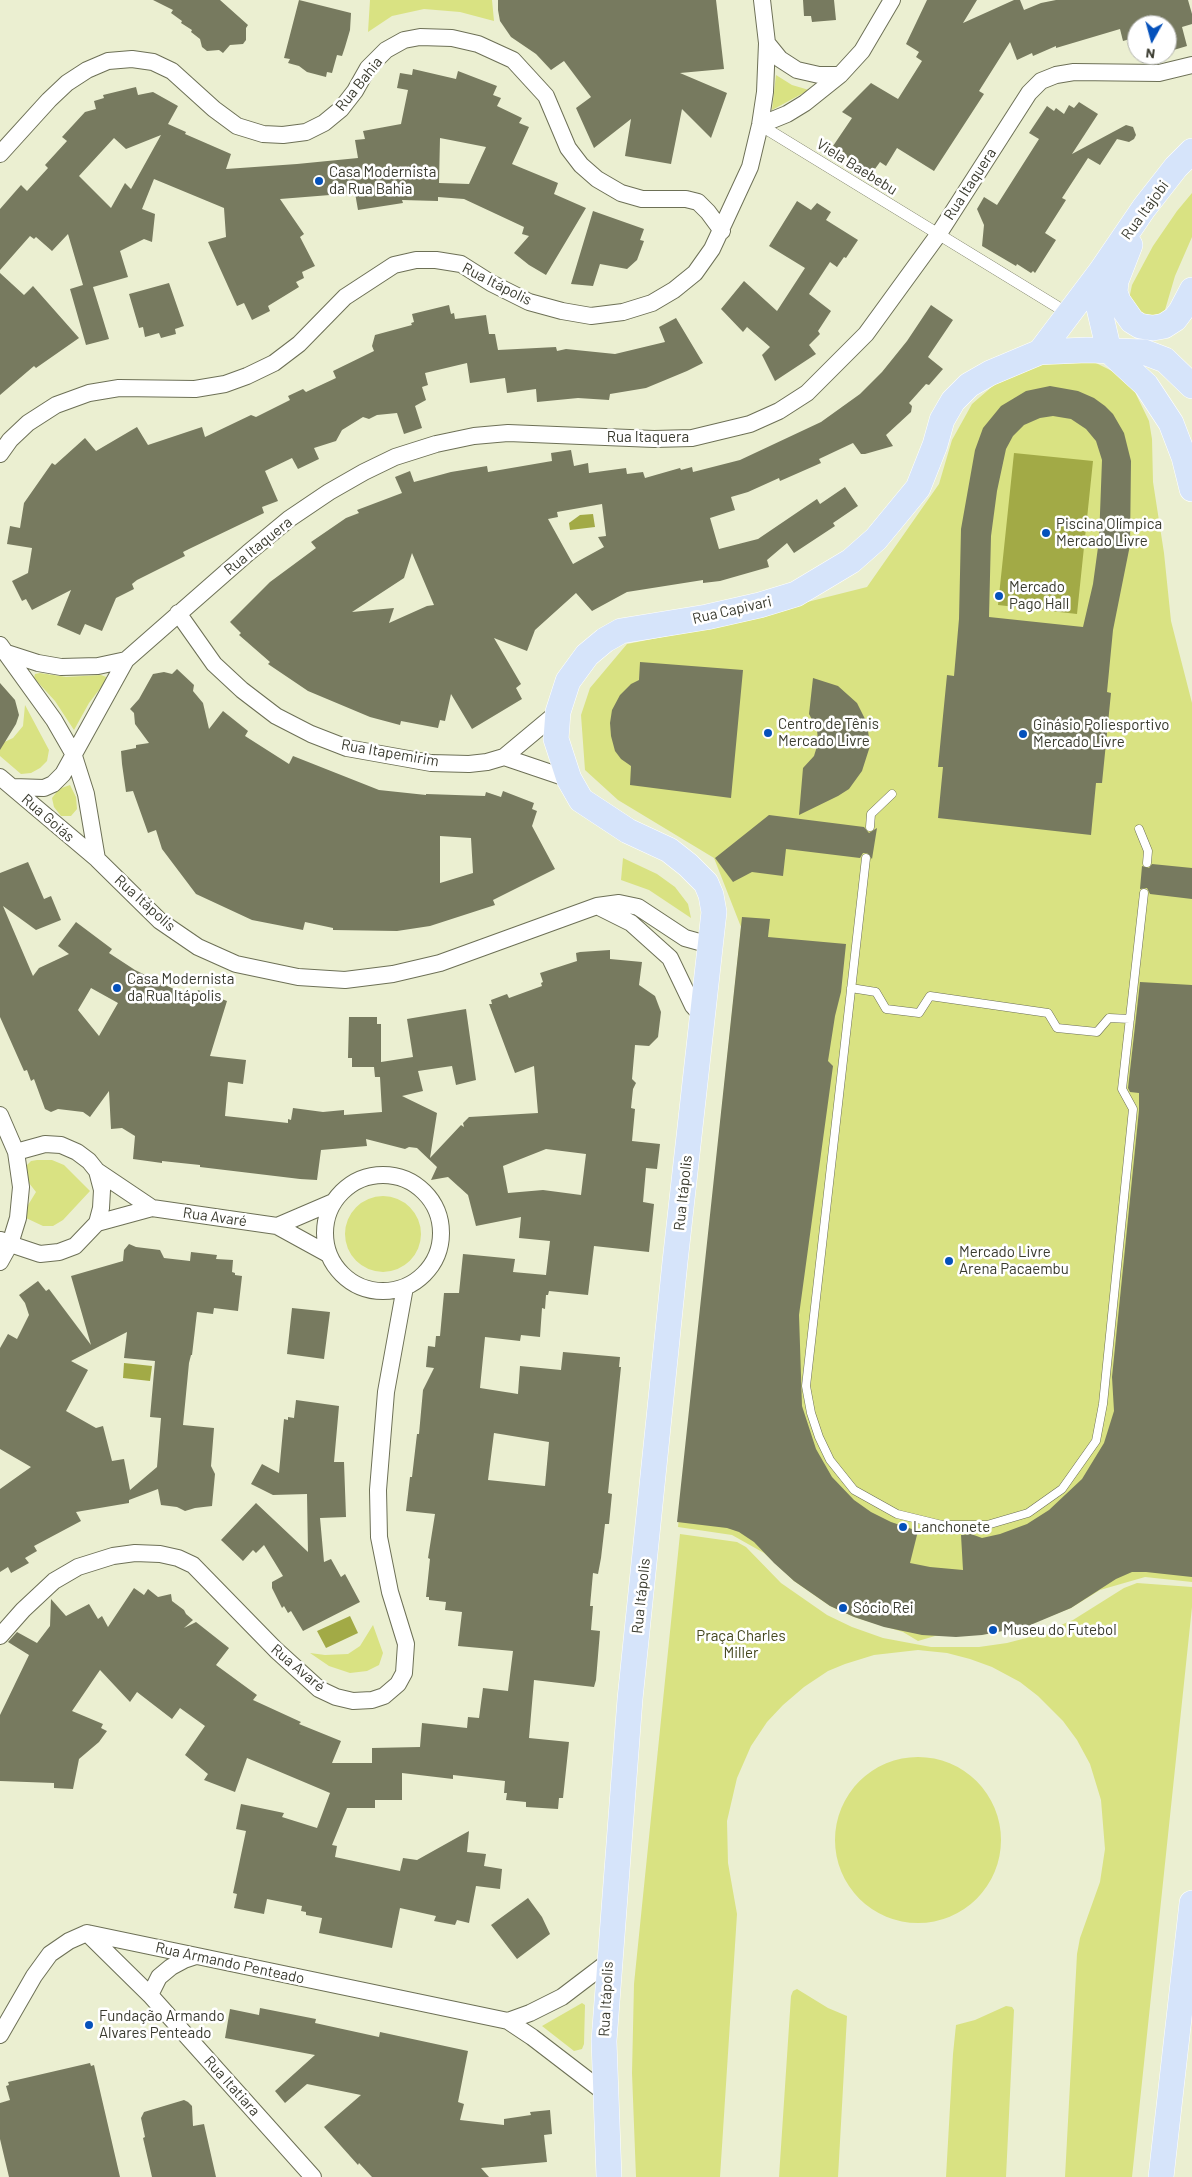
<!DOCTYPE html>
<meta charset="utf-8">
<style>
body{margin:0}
#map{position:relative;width:1192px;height:2177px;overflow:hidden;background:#ebefd1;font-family:Barlow,sans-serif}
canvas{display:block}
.north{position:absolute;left:1127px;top:15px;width:50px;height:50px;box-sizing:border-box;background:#fff;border:1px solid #b0b1ac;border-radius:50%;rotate:187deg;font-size:14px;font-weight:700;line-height:20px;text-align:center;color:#3a3b2f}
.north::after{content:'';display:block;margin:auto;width:18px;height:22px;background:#0551bb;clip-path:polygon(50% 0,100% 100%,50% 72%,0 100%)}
</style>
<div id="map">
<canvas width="1192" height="2177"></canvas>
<div class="north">N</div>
</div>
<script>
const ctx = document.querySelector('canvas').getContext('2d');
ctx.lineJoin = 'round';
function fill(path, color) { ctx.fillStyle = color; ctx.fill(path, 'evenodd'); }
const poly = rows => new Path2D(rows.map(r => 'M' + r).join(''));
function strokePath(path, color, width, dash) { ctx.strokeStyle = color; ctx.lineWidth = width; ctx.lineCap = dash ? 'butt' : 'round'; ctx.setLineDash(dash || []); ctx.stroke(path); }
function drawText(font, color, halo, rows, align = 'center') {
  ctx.font = font + ' Barlow,sans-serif'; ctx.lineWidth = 5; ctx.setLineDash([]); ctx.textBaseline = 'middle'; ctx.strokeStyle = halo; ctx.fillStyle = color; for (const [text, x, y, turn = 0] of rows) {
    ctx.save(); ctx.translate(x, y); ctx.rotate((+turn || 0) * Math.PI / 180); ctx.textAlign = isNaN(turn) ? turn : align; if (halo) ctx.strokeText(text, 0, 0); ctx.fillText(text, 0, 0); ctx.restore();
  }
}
fill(poly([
 [370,0,492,0,494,21,460,12,424,9,392,16,368,32],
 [776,75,792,85,809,90,772,110],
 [1192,193,1192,237,1175,276,1162,320,1153,325,1129,299,1132,285,1153,246,1177,211],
 [1074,362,1096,363,1116,373,1132,386,1149,421,1152,439,1153,482,1164,553,1171,621,1192,703,1192,1582,1145,1577,1100,1590,1071,1608,1028,1625,989,1634,935,1636,918,1641,903,1632,854,1617,830,1606,794,1581,764,1553,732,1535,678,1527,741,927,714,858,618,800,585,770,581,715,590,688,627,644,688,632,867,587,939,484,952,440,972,404,994,385,1021,372,1045,363],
 [40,673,66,677,101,675,106,677,105,682,89,703,74,730,55,701,34,678,35,674],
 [25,705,49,750,47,761,40,768,31,773,21,774,0,756,0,744,13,738,23,726],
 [70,785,76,797,77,809,71,816,61,816,54,807,52,798,59,789],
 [623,858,657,874,675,887,688,904,691,918,649,890,621,880],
 [37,1160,52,1160,64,1165,90,1191,63,1220,53,1226,43,1226,26,1218,25,1210,36,1192,29,1183,25,1167,31,1161],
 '345 1234a38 38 0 1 1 76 0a38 38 0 1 1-76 0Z',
 [680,1534,737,1542,746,1547,781,1583,827,1615,852,1627,883,1638,931,1647,979,1647,1007,1643,1034,1636,1073,1620,1124,1588,1137,1583,1192,1587,1192,1607,1132,2177,1065,2177,1077,1954,1080,1938,1100,1882,1105,1849,1101,1800,1090,1764,1077,1740,1063,1721,1038,1696,1020,1682,992,1667,970,1659,947,1653,918,1650,874,1655,845,1664,828,1671,804,1687,783,1705,767,1722,751,1746,737,1778,727,1821,728,1863,737,1914,720,2177,636,2177,632,2073,634,1984],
 [373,1625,383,1653,379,1665,367,1671,350,1673,329,1666,310,1653,325,1655,348,1654,360,1646],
 '835 1840a83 83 0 1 1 166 0a83 83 0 1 1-166 0Z',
 [797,1989,828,2008,847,2016,838,2177,779,2177,791,1996,793,1991],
 [582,2003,585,2005,584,2044,582,2049,574,2051,542,2026],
 [1006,2006,1012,2007,1014,2010,1006,2177,946,2177,953,2054,956,2025,975,2020]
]), '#d9e282');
fill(poly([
 [1014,453,1093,461,1077,614,998,605],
 [593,514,595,527,570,530,569,523,580,515],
 [124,1363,152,1366,150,1381,123,1378],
 [350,1616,358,1633,326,1648,317,1631]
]), '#a2aa46');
fill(poly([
 [153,0,220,0,248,25,246,28,246,40,243,44,230,45,223,53,219,50,207,51,202,47,200,39,191,32,192,30,181,23,182,21,171,13,173,10],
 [299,0,351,13,350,30,345,47,342,56,337,55,332,73,327,72,326,77,307,72,299,66,288,63,290,59,284,58],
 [498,0,716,0,724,69,680,73,727,93,711,138,682,109,671,164,625,156,631,119,594,148,576,108,591,97,564,61,551,70,536,54,511,37,500,21,498,10],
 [803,0,834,0,836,20,812,22,811,16,804,16],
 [927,0,977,0,963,23,1014,0,1020,0,1024,10,1041,3,1056,0,1188,0,1192,14,1192,24,1182,27,1187,46,1167,52,1167,25,1137,25,1137,37,1123,41,1120,29,1056,48,1056,46,1033,56,1032,53,1017,60,1010,42,979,91,984,94,934,171,897,148,886,166,880,162,872,173,843,155,845,153,833,146,852,118,842,112,871,83,898,99,922,61,916,57,919,52,906,44],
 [413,69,456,79,458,71,497,86,493,95,501,98,497,106,522,118,519,123,529,127,512,164,558,183,554,194,586,208,546,275,529,265,514,253,529,236,522,234,524,227,464,199,438,197,438,201,402,200,403,203,358,210,355,193,280,199,304,234,300,237,315,266,302,272,304,278,296,282,299,287,268,306,270,311,252,320,244,303,237,306,208,242,226,237,224,208,154,179,142,209,155,214,152,242,144,239,120,251,128,277,93,287,109,339,86,345,70,289,83,285,68,234,52,251,36,237,34,239,30,236,0,270,0,209,21,185,27,191,48,168,45,165,67,141,62,137,85,112,96,109,94,101,104,98,103,95,136,87,138,95,153,92,178,106,168,124,186,132,185,134,231,154,226,169,297,164,358,158,355,140,365,139,363,131,401,124,408,90,397,88,400,73,412,75],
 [161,135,131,189,125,183,111,208,79,176,114,138,126,149],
 [440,138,486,147,469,184,439,183],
 [1079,102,1098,114,1072,154,1126,125,1133,127,1136,135,1134,139,1129,142,1117,139,1100,165,1088,158,1062,198,1066,200,1045,233,1056,240,1035,273,1033,271,1031,273,1017,264,1016,266,982,246,984,225,977,209,984,197,997,205,1039,139,1029,133,1047,106,1054,111,1056,108,1064,114,1069,105,1074,108],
 [797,201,811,210,817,203,831,212,826,220,858,240,846,258,844,257,837,267,830,262,809,294,831,311,818,331,820,334,809,345,816,354,775,381,762,355,770,347,747,327,743,332,721,309,744,281,777,311,805,268,769,246],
 [593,211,644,229,640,240,644,241,637,260,627,269,600,264,593,286,571,284],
 [0,273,24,295,33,286,79,338,36,368,34,366,0,395],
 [169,283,184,326,175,329,176,334,161,338,159,333,145,337,143,327,139,328,129,294],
 [449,305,451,314,454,313,455,319,486,315,489,334,495,334,498,350,556,347,557,351,566,349,615,354,665,342,659,327,676,318,703,363,687,371,646,388,610,394,609,400,578,398,537,402,536,389,507,393,505,378,470,383,467,363,425,373,428,385,422,387,426,400,415,406,422,428,404,434,397,413,377,415,369,419,363,417,342,430,336,441,314,448,319,459,298,469,292,458,265,471,278,501,262,507,264,513,189,549,183,552,185,556,137,580,132,584,134,589,116,598,102,631,85,624,80,635,57,625,71,590,32,610,26,599,22,601,12,581,28,573,32,548,7,544,10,526,20,528,24,503,52,463,55,465,85,438,96,451,137,427,148,445,202,427,205,437,251,415,256,417,290,400,288,396,303,389,306,392,336,378,333,371,374,351,372,346,375,335,412,325,411,323,414,322,412,314],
 [931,305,953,320,928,357,943,369,929,385,926,384,909,403,912,406,911,412,886,435,893,446,865,454,861,454,853,443,819,459,821,463,780,481,779,478,748,492,731,497,735,510,710,518,719,549,758,539,817,499,820,504,845,487,858,506,833,523,835,526,794,553,787,543,767,560,769,567,720,581,703,583,703,580,627,592,592,611,576,593,535,630,527,651,494,638,521,684,516,688,522,699,472,729,451,694,445,721,440,720,438,728,401,721,400,725,370,717,308,691,268,664,270,662,239,635,241,633,230,622,270,582,316,548,311,542,346,518,359,513,357,510,402,493,395,477,410,471,414,482,451,472,487,466,488,472,552,461,551,453,571,450,574,466,588,463,589,473,626,468,627,474,643,472,645,478,680,468,681,470,692,467,693,472,740,460,821,422,860,394,882,372,907,341],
 [602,504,606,536,598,537,604,547,573,564,548,519,558,517,557,512],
 [412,553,434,605,427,606,389,623,394,608,352,612,404,578],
 [1050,386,1078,391,1094,398,1105,406,1113,414,1124,433,1131,461,1130,545,1113,630,1107,692,1111,693,1102,783,1096,783,1091,835,938,818,943,767,938,767,947,675,954,676,959,619,961,529,975,450,983,428,1001,406,1026,391],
 [1053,416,1071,419,1086,429,1096,441,1102,460,1099,540,1093,584,1083,627,989,617,991,536,997,491,1006,449,1013,436,1024,425,1040,418],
 [640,662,743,670,731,798,630,785,631,766,621,759,615,751,611,736,610,723,612,710,620,695,631,684,639,680],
 [177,669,194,685,193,691,203,703,209,729,223,711,248,731,245,736,289,764,293,756,379,790,426,795,426,794,485,796,486,792,501,797,503,791,534,803,532,809,537,811,532,826,555,869,493,900,495,905,430,926,397,931,333,930,333,928,305,922,303,930,252,920,196,894,162,849,156,830,148,833,133,791,126,792,122,764,121,751,136,748,136,745,149,743,135,724,134,713,130,709,139,699,153,674,164,672,172,674],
 [440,836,471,838,473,873,440,883],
 [813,678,838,686,857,703,867,723,870,746,862,771,849,789,838,796,799,815,803,768,814,756,818,743,817,729,809,714],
 [0,683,15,700,19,715,16,724,0,750],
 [769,815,864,827,869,833,877,828,872,859,867,853,863,853,860,858,786,849,783,876,752,872,733,882,715,858],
 [28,862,44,899,51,896,61,920,36,930,3,906,33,976,39,968,69,954,58,946,76,922,112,949,109,953,135,970,194,999,198,990,227,1001,210,1056,246,1060,243,1084,228,1082,225,1116,288,1123,288,1119,291,1120,293,1108,323,1112,344,1110,344,1115,382,1112,380,1077,375,1077,374,1067,352,1067,352,1058,348,1058,349,1017,377,1017,377,1024,381,1024,381,1062,413,1057,407,1019,466,1009,476,1080,456,1085,452,1066,418,1071,423,1091,402,1096,437,1113,430,1158,461,1125,464,1127,463,1123,469,1117,538,1113,534,1066,515,1073,489,1004,492,1004,491,1000,507,994,509,998,542,986,541,983,543,982,540,973,577,961,576,953,580,952,610,950,610,959,642,962,639,985,655,996,661,1012,658,1037,649,1046,635,1045,632,1079,636,1083,633,1089,631,1108,635,1109,632,1141,660,1144,657,1169,646,1168,643,1202,654,1204,649,1252,594,1246,588,1295,549,1291,548,1295,546,1295,545,1309,542,1308,540,1337,521,1335,520,1341,485,1337,480,1388,518,1394,520,1366,561,1370,563,1352,620,1357,619,1367,621,1367,608,1493,612,1494,609,1524,605,1524,601,1558,598,1574,593,1573,590,1606,593,1606,591,1630,600,1631,596,1680,594,1687,534,1680,529,1738,569,1742,563,1798,559,1798,558,1809,526,1807,526,1802,506,1800,507,1793,504,1793,505,1781,453,1775,453,1779,402,1773,402,1800,375,1800,375,1808,347,1808,332,1845,337,1846,335,1857,400,1871,403,1858,417,1860,469,1831,467,1852,486,1854,484,1866,502,1869,500,1889,476,1886,469,1923,457,1920,455,1925,434,1921,436,1916,400,1908,392,1948,319,1933,322,1918,306,1915,306,1912,301,1911,302,1906,267,1899,264,1914,234,1908,237,1894,233,1893,246,1831,236,1829,241,1804,284,1813,282,1817,317,1828,330,1793,247,1758,235,1792,204,1780,208,1774,185,1755,205,1726,180,1708,172,1719,137,1692,130,1702,100,1670,72,1711,103,1724,101,1728,107,1731,99,1742,79,1759,73,1789,54,1788,54,1783,0,1781,0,1715,29,1655,8,1642,17,1632,37,1643,50,1626,51,1599,66,1616,89,1604,98,1619,102,1616,108,1627,134,1588,144,1595,148,1589,158,1597,171,1594,172,1601,184,1610,186,1614,193,1620,184,1628,196,1622,229,1648,216,1665,257,1695,253,1700,301,1722,299,1724,341,1741,332,1763,372,1763,372,1748,420,1747,422,1723,467,1728,468,1717,479,1718,483,1688,508,1691,513,1651,458,1646,462,1612,445,1610,446,1602,429,1600,429,1597,426,1597,430,1559,428,1558,435,1514,406,1511,410,1477,412,1477,417,1434,419,1434,423,1390,434,1368,426,1367,428,1346,435,1347,436,1336,440,1336,444,1293,459,1293,463,1254,515,1259,513,1272,546,1275,550,1241,519,1238,521,1217,476,1226,468,1195,448,1177,431,1180,437,1167,417,1148,409,1147,405,1149,366,1139,367,1146,321,1150,317,1180,300,1179,200,1167,200,1165,162,1161,162,1163,133,1159,135,1136,122,1128,111,1129,109,1091,90,1117,83,1112,58,1109,51,1112,45,1109,34,1079,31,1081,27,1070,24,1071,0,1017,0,873],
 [91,988,118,1003,99,1036,78,1010],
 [546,1149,586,1154,581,1195,543,1190,508,1193,503,1166],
 [494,1433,549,1442,545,1486,488,1480],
 [1152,864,1192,868,1192,899,1150,894,1147,888,1140,889,1142,866,1149,868],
 [742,917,770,919,768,937,846,944,841,992,835,1016,828,1061,833,1066,799,1315,802,1406,816,1449,832,1477,854,1500,871,1512,891,1522,918,1531,910,1563,930,1567,963,1570,961,1535,971,1534,982,1538,1000,1534,1027,1524,1049,1510,1082,1479,1104,1443,1114,1411,1112,1377,1139,1110,1139,1093,1130,1092,1128,1088,1140,982,1192,985,1192,1577,1146,1572,1132,1572,1116,1579,1071,1608,1028,1626,982,1635,956,1637,922,1635,884,1627,854,1617,830,1606,794,1581,774,1563,754,1542,739,1532,727,1528,677,1522],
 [129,1244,136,1247,160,1250,164,1258,190,1261,191,1252,217,1255,216,1259,233,1260,232,1272,235,1273,235,1275,242,1276,238,1311,214,1308,213,1314,197,1312,192,1355,191,1355,189,1363,183,1425,214,1428,211,1466,215,1474,212,1506,195,1508,185,1511,177,1507,161,1505,158,1489,129,1500,129,1503,76,1512,81,1521,34,1546,37,1551,25,1558,29,1563,11,1573,8,1567,0,1572,0,1489,31,1467,0,1449,0,1348,8,1334,17,1339,29,1315,25,1303,19,1295,38,1281,46,1291,49,1289,91,1345,71,1276,123,1261,124,1250],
 [127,1332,124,1358,155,1361,150,1417,161,1418,157,1467,130,1490,124,1459,112,1461,103,1426,96,1428,66,1411,88,1370,71,1361],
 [292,1308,330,1312,324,1359,287,1354],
 [296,1400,339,1406,334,1462,344,1462,346,1517,320,1518,324,1562,331,1559,341,1577,345,1574,360,1602,303,1631,291,1611,288,1613,284,1606,282,1608,272,1588,272,1582,283,1576,264,1545,256,1553,253,1550,243,1561,221,1540,256,1503,308,1552,307,1494,273,1495,251,1484,262,1464,279,1473,284,1419,288,1420,288,1417,294,1418],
 [528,1898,542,1917,550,1934,517,1959,491,1925],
 [260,2008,316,2019,315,2023,379,2037,380,2032,468,2051,458,2102,464,2104,460,2120,504,2125,504,2119,531,2115,530,2112,550,2110,552,2134,544,2135,547,2162,481,2168,489,2177,372,2177,359,2163,358,2165,324,2127,361,2095,307,2084,285,2103,275,2091,315,2055,225,2038,230,2009,259,2015],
 [90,2063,91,2066,94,2065,120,2177,9,2177,0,2139,0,2103,10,2100,6,2086,9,2085,8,2082],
 [184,2100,188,2102,192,2106,193,2126,204,2124,216,2177,152,2177,143,2138,145,2137,141,2118,144,2112]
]), '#777a5f');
const service = poly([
 [870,827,871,814,892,794],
 [1139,829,1148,851,1147,863],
 [866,858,806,1386,811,1413,819,1437,830,1460,854,1490,897,1514,942,1525,987,1525,1028,1513,1062,1489,1096,1441,1103,1404,1133,1109,1122,1089,1144,893],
 [851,988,876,992,886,1009,919,1013,930,996,1048,1013,1057,1028,1097,1032,1109,1018,1130,1019]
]);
const pedestrian = poly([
 [760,125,1069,314]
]);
const minor = poly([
 [767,43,780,59,797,70,819,75,840,75],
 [760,125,787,114,805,103,840,75,862,51,892,0],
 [0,154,49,100,67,83,87,70,108,61,132,59,153,62,172,71,214,109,237,126,263,134,283,135,306,132,324,123,341,109,355,91,368,68,386,50,404,40,420,37,452,38,478,44,513,60,546,96,568,148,581,165,597,179,621,193,642,199,686,199,698,202,708,212,722,231],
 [0,454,10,440,28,423,56,405,89,393,119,388,195,389,225,384,247,376,274,363,299,344,345,297,394,265,416,260,436,260,461,264,491,283,529,302,562,311,591,316,623,312,652,303,674,290,695,273,712,249,750,167,760,125,765,92,767,43,762,0],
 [178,613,214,664,242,690,276,716,311,734,347,748,431,763,469,764,487,762,504,757,558,712],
 [0,645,54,720,73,753,86,794,97,859],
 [7,653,38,663,61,667,98,666,126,660],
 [504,757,569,779],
 [0,777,97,859,160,921,198,947,236,964,298,977,345,980,393,974,440,963,597,906,619,903,638,907,685,938,710,945],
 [13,787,44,788,53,784,63,774,126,660,248,553,289,519,329,492,364,472,395,457,436,444,474,436,508,433,654,439,692,438,750,424,779,411,807,393,866,334,938,235,1029,93,1041,81,1056,75,1074,72,1159,73,1192,65],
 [597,906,631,923,670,958,693,1006,702,1016],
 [0,1115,16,1152,21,1187,18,1218,10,1244,40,1254,59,1252,75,1246,97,1223,101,1208,102,1190,97,1171,89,1161,77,1152,61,1145,45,1144,16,1152],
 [97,1171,152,1208],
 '325 1233a58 58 0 1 1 116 0a58 58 0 1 1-116 0Z',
 [97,1223,152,1208,277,1226,328,1254],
 [277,1226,333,1202],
 [0,1262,10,1244,1,1240],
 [0,1636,23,1610,54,1581,78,1567,113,1556,135,1553,160,1554,178,1558,193,1565,276,1650,319,1689,336,1697,353,1701,372,1700,384,1696,398,1684,404,1673,406,1644,390,1592,379,1537,378,1490,386,1392,405,1287],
 [87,1933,150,1995,313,2177],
 [150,1995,159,1977,171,1967,184,1960,196,1956],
 [508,2021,530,2013,562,1997,608,1962],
 [0,2035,34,1976,50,1954,69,1941,87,1933,508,2021,532,2037,605,2093]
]);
const primary = poly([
 [1130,245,1116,281,1115,292,1118,301,1132,321,1140,326,1153,328,1164,326,1175,319,1181,311,1192,290],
 [1101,271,1099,308,1109,351],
 [1109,351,1146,385,1171,423,1184,457,1192,489],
 [1040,352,1087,350,1144,352,1165,360,1192,386],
 [609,2177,604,2041,630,1699,675,1262,714,912,711,895,706,883,688,865,669,850,628,831,581,800,569,779,556,739,558,712,568,681,587,655,605,640,621,631,707,617,760,605,796,594,851,561,876,539,918,488,935,445,942,420,953,401,969,385,990,373,1040,352,1101,271,1144,208,1176,167,1192,151],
 [1161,2177,1192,1903]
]);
strokePath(service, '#6d7056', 9);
strokePath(pedestrian, '#6d7056', 12);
strokePath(minor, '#6d7056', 18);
strokePath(primary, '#fff', 26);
strokePath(service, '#fff', 8);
strokePath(pedestrian, '#fff', 11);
strokePath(minor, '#fff', 16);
strokePath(primary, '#d6e4fa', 25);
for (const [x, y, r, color] of [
 [319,181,5,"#0551bb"],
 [1046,533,5,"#0551bb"],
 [999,596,5,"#0551bb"],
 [768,733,5,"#0551bb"],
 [1023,734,5,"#0551bb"],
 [117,988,5,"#0551bb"],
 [949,1261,5,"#0551bb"],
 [903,1527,5,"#0551bb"],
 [843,1608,5,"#0551bb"],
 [993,1630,5,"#0551bb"],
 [89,2025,5,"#0551bb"]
]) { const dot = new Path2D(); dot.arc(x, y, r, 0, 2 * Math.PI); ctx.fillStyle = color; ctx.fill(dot); strokePath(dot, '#fff', 2); }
drawText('15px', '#3a3b2f', '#fff', [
 ["Rua Bahia",359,84,-51],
 ["Viela Baebebu",857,167,32],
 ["Rua Itaquera",970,184,-57],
 ["Rua Itajobi",1145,210,-54],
 ["Rua Itápolis",497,284,27],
 ["Rua Itaquera",648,437],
 ["Rua Itaquera",258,546,-39],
 ["Rua Capivari",732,610,-13],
 ["Rua Itapemirim",390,753,10],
 ["Rua Goiás",48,818,41],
 ["Rua Itápolis",145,903,42],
 ["Rua Itápolis",683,1193,-84],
 ["Rua Avaré",215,1217,8],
 ["Rua Itápolis",641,1596,-84],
 ["Rua Avaré",298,1668,40],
 ["Rua Armando Penteado",230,1963,12],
 ["Rua Itápolis",606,1999,-87],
 ["Rua Itatiara",232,2086,48]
]);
drawText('15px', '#3a3b2f', '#fff', [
 ["Casa Modernista",329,172],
 ["da Rua Bahia",329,189],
 ["Piscina Olímpica",1056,524],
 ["Mercado Livre",1056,541],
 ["Mercado",1009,587],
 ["Pago Hall",1009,604],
 ["Centro de Tênis",778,724],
 ["Mercado Livre",778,741],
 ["Ginásio Poliesportivo",1033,725],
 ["Mercado Livre",1033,742],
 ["Casa Modernista",127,979],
 ["da Rua Itápolis",127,996],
 ["Mercado Livre",959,1252],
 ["Arena Pacaembu",959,1269],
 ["Lanchonete",913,1527],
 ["Sócio Rei",853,1608],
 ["Museu do Futebol",1003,1630],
 ["Fundação Armando",99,2016],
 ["Alvares Penteado",99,2033]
], 'left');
drawText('15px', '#44471e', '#fff', [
 ["Praça Charles",741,1636],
 ["Miller",741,1653]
]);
</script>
